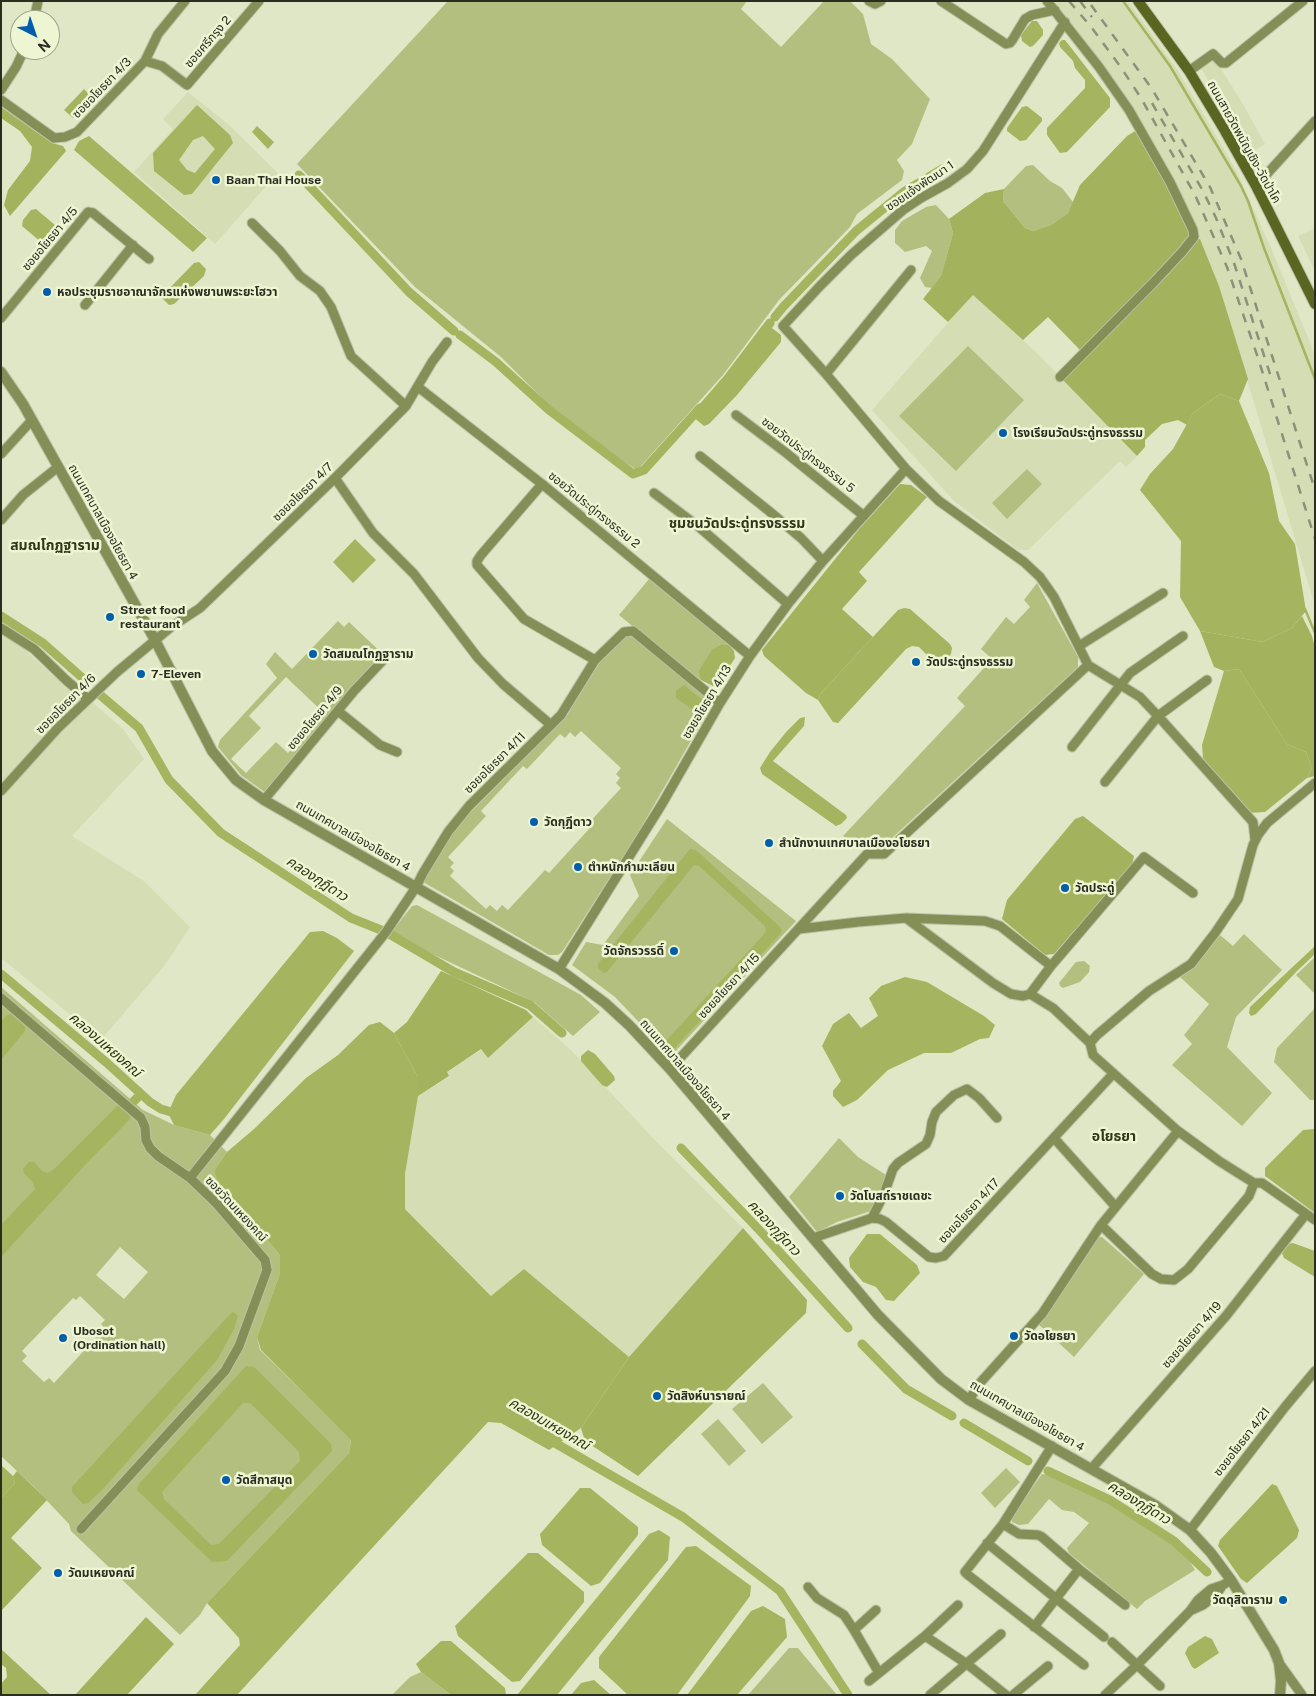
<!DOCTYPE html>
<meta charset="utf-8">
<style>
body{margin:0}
#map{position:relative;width:1316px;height:1696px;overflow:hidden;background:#dfe7c6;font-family:"Public Sans",sans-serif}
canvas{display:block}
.frame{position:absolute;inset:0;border:2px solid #2a2d20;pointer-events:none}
.north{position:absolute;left:10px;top:10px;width:50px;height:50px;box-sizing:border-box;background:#edf5d3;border:1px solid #9fa58b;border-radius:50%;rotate:139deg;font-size:14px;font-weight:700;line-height:20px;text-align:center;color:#2a2d20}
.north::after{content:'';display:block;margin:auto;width:18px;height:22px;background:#025eab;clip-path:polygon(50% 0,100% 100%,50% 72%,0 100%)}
</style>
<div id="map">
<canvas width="1316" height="1696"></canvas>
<div class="frame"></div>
<div class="north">N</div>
</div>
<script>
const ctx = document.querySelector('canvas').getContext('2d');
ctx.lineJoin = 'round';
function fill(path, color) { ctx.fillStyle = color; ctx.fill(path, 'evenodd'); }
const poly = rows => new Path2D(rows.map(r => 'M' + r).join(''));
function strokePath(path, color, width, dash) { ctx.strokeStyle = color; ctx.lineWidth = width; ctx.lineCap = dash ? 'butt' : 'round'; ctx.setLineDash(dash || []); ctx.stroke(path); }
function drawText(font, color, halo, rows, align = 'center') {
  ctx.font = font + ' "Public Sans","Noto Sans Thai",sans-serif'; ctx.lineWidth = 5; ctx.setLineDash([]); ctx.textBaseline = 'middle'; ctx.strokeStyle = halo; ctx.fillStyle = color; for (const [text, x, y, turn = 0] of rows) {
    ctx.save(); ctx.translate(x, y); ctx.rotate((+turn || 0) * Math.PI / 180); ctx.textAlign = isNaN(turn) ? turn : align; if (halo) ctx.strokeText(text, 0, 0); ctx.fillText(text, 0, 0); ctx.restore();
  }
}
fill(poly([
 [1050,1,1128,1,1179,72,1236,170,1271,248,1309,340,1315,357,1315,606,1219,286,1200,239,1172,179],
 [1214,58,1240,99,1265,144,1251,153,1201,68],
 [188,92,228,124,278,173,215,244,134,172,173,129,163,119],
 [1315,228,1315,271,1298,236],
 [973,294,1036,352,1137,456,1126,467,1120,461,1028,550,1018,550,954,501,872,410],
 [1,633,23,648,87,707,92,702,123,729,144,759,72,836,144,881,190,927,165,965,101,1040,1,958],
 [533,1017,571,1050,652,1137,743,1228,629,1357,524,1269,492,1296,405,1209,405,1174,418,1096,449,1077,447,1072,482,1049,489,1057]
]), '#d5ddb5');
fill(poly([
 [448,1,747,1,741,9,781,47,824,1,850,1,863,14,871,44,892,59,930,99,912,144,897,160,904,171,902,180,857,214,850,227,779,300,723,375,640,467,635,469,604,449,551,407,501,357,415,287,297,164],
 [1033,165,1050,181,1062,188,1073,202,1068,213,1051,225,1033,231,1025,228,1003,201,1004,189,1026,166],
 [936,205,949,219,953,233,941,276,932,288,925,287,920,278,932,251,926,246,905,252,895,243,895,230,902,221,926,207],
 [968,346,1024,400,956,471,899,416],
 [1027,469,1042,484,1007,519,992,503],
 [649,579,729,645,720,644,698,672,701,680,692,675,619,615],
 [1037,583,1078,657,1078,667,880,849,857,847,843,836,965,706,957,698,992,659,981,649,1006,617,1014,624,1030,607,1024,600],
 [338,621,344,627,349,622,389,660,302,748,266,793,241,775,218,747,220,740,277,678,266,664,275,652,292,669],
 [286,677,325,714,288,753,276,742,246,773,231,759,261,728,249,716],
 [624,634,629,634,710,700,712,704,634,840,562,952,558,955,549,955,423,882,422,878,457,826,568,714,596,665],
 [581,731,621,768,616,774,620,778,616,783,621,788,586,826,589,829,549,873,545,870,508,910,502,905,497,911,490,905,486,909,450,876,454,871,450,867,454,863,448,857,486,816,481,811,523,766,527,769,560,734,565,738,570,732,575,737],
 [667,819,796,921,671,1056,615,997,572,965,586,942,603,945,639,896,630,875],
 [417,905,581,995,600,1012,573,1036,534,1002,390,934,412,906],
 [1244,934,1282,970,1236,1017,1227,1047,1272,1093,1242,1126,1172,1065,1192,1044,1184,1035,1209,1004,1180,977,1195,967,1220,935,1233,946],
 [1315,957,1315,994,1296,975],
 [1084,961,1090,966,1089,972,1080,982,1063,988,1060,986,1059,983,1076,962],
 [1,987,143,1110,174,1125,210,1135,227,1152,214,1171,217,1180,280,1255,280,1273,257,1337,260,1350,351,1439,349,1453,207,1603,200,1615,180,1635,71,1531,69,1524,33,1486,1,1456],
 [120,1247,148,1272,124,1299,96,1275],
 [80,1296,105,1320,101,1324,105,1328,54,1383,49,1378,44,1382,22,1361,27,1356,22,1351,73,1298,76,1300],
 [1315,1008,1315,1100,1310,1100,1274,1062,1277,1048],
 [839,1138,858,1157,886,1175,879,1198,874,1210,837,1222,817,1232,789,1197],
 [1102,1237,1144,1274,1074,1357,1036,1322,1096,1238],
 [763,1383,793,1417,762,1444,732,1409],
 [718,1419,746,1451,729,1466,701,1434],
 [1006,1468,1020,1482,995,1508,981,1493],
 [1042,1474,1048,1475,1107,1503,1172,1544,1190,1562,1195,1570,1145,1601,1137,1609,1069,1553,1067,1548,1089,1523,1074,1512,1062,1510,1049,1499,1028,1524,1019,1525,1012,1522,1012,1516],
 [789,1648,798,1648,837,1695,748,1695],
 [421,1672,451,1695,392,1695,410,1677]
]), '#b2bf7f');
fill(poly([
 [1,107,52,143,63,146,66,151,10,216,4,205,8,190,30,161,32,147,20,131,1,118],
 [1137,130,1191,229,1191,236,1174,255,1080,350,1048,317,1023,340,973,295,948,322,923,299,941,276,953,233,949,219,985,193,1004,189,1003,201,1025,228,1033,231,1051,225,1068,213,1080,185,1127,136],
 [1200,239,1219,286,1248,379,1239,401,1220,394,1193,413,1187,425,1178,420,1162,424,1145,440,1145,447,1137,456,1063,380,1196,240],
 [900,484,911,485,927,497,859,572,867,581,842,609,873,637,820,694,818,700,806,693,764,656,762,650,860,528],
 [1302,616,1312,636,1315,648,1315,776,1307,778,1312,768,1306,752,1287,744,1239,669,1224,671,1214,667,1200,631,1263,642,1292,628],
 [1083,816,1134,856,1132,865,1054,954,1045,955,1002,919,1007,900,1075,819],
 [441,971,526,1010,533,1017,488,1058,481,1049,447,1072,449,1076,418,1096,418,1077,394,1033,407,1022],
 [743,1228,807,1300,806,1313,638,1476,585,1441,581,1428,629,1357],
 [17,1471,47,1500,11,1538,42,1568,1,1611,1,1498,15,1483,13,1476],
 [1272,1484,1277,1486,1299,1530,1297,1538,1247,1583,1241,1579,1218,1546,1220,1540],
 [146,1617,174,1644,127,1695,75,1695],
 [1,1649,51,1695,1,1695,1,1684,7,1677,6,1668,1,1664]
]), '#a2b25d');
fill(poly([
 [1032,21,1037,21,1043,30,1043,35,1033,46,1030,47,1022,41,1021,35],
 [1062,40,1065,40,1110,98,1110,107,1067,152,1060,153,1047,135,1047,128,1085,88,1085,80,1075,68,1073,61,1060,47,1059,43],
 [84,89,92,97,73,118,64,110],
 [197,105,230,135,233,143,192,194,184,195,154,171,153,153],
 [203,136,215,149,195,173,187,170,179,160,193,140],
 [1027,106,1042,118,1042,121,1026,140,1020,141,1007,131,1007,128,1022,107],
 [257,126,274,142,268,149,252,132],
 [89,136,207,238,193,252,74,150,79,141],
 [36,209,55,225,56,231,47,243,41,242,22,226,23,220,31,210],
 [199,262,206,269,204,276,174,304,169,305,162,298,164,294,194,263],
 [768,325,781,335,781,342,737,395,709,424,704,426,692,416,692,413,724,376,762,326],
 [1220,394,1239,401,1269,473,1279,521,1295,544,1306,611,1292,628,1263,642,1200,631,1180,597,1181,541,1140,490,1150,474,1173,449,1193,413],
 [355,539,376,560,353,583,333,562],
 [904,608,910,609,950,644,952,648,951,654,942,664,937,665,919,647,912,646,906,649,838,723,833,722,818,700,820,694,898,610],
 [721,644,729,645,734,651,735,658,721,680,713,686,701,680,698,672,712,650],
 [1239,669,1287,744,1306,752,1312,768,1307,778,1265,812,1248,813,1203,758,1202,745,1224,671],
 [684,685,705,702,700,711,696,712,676,698,676,691],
 [805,717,804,726,773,761,846,815,847,818,841,824,836,826,762,774,760,768,770,752,787,731,800,718],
 [690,849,696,850,781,928,782,932,674,1049,672,1048,666,1043,666,1041,766,932,765,926,699,866,694,865,607,972,604,973,598,968,598,964],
 [323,931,337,938,354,951,224,1119,210,1135,174,1125,168,1113,176,1095,310,932],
 [1315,946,1315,954,1297,971,1256,1014,1251,1016,1249,1013,1250,1007],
 [905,977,927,982,984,1016,995,1025,989,1038,980,1039,951,1053,924,1053,888,1070,857,1100,843,1107,833,1096,833,1091,841,1081,822,1046,833,1024,849,1013,861,1028,878,1016,869,998,881,986],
 [11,1014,25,1026,25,1031,1,1060,1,1021,7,1015],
 [380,1022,394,1033,418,1077,418,1096,405,1174,405,1209,491,1296,524,1269,629,1357,581,1428,549,1450,501,1423,488,1422,237,1695,195,1695,240,1645,239,1638,207,1603,349,1453,351,1440,261,1350,257,1337,280,1273,280,1255,217,1180,214,1171,227,1152,254,1129,306,1078,338,1055,369,1025],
 [588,1050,595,1054,614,1076,615,1080,607,1087,602,1085,581,1061,581,1056],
 [117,1106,121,1106,131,1115,130,1119,86,1164,1,1257,1,1225,35,1189,32,1181,24,1173,23,1169,29,1162,34,1162,42,1171,47,1173,53,1170],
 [1314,1129,1315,1130,1315,1213,1265,1176,1265,1168,1303,1130],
 [867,1234,880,1234,917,1265,920,1273,894,1301,886,1300,876,1287,863,1282,850,1267,849,1258],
 [1293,1243,1315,1251,1315,1277,1284,1258,1282,1253,1288,1244],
 [232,1312,235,1313,238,1316,234,1329,217,1360,102,1490,88,1503,83,1504,72,1492,72,1487],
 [246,1366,254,1367,331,1444,332,1451,227,1561,212,1562,137,1490,139,1484],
 [243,1403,250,1403,299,1452,300,1461,219,1544,211,1545,164,1499,162,1492],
 [1,1465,13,1476,15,1483,1,1498],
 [580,1488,590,1488,638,1527,638,1535,600,1583,591,1586,542,1545,540,1534],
 [659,1530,670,1537,668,1560,557,1695,517,1695,649,1534],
 [696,1546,751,1586,750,1596,677,1695,628,1695,599,1668,599,1657,686,1547],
 [528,1553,538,1553,584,1592,584,1602,520,1681,512,1682,458,1636,455,1626],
 [763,1606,785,1619,787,1637,737,1695,687,1695,751,1611],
 [1205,1636,1212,1639,1219,1653,1195,1669,1192,1667,1185,1653,1188,1647],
 [441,1641,451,1641,505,1688,506,1695,451,1695,421,1672,416,1664],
 [594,1680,611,1695,571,1695,581,1683]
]), '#a4b45f');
strokePath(poly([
 [1123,1,1170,66,1241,186,1248,201,1264,248,1315,379],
 [1305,609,1315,633]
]), '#a4b45f', 2.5);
strokePath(poly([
 [299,175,409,292,454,331],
 [775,317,784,306,856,231,905,191,942,169],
 [460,335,496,362,549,410,633,474,644,470,700,408],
 [761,335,770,323],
 [1,616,43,643,87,682],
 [99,694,139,728,169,780,221,833,351,918,386,932,454,972,530,1005,562,1033],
 [1,974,107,1063,150,1102,161,1109,178,1114],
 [134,1101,141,1094],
 [681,1148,764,1235,848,1328],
 [862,1344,906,1389,952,1416],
 [964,1423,1028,1461],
 [548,1439,683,1517,780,1591,848,1695],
 [1048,1471,1110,1500,1174,1541,1207,1572]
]), '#a4b45f', 9);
const minor = poly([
 [869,1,875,4,881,1],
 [941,1,1006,44,1010,43,1013,39,1025,19,1032,15,1055,10],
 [1047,1,1099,67,1129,110,1170,182,1193,230,1194,237,1182,252,1154,282,1060,377],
 [34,20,38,1],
 [1065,22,983,151,967,169,948,183,921,198,903,210,851,255,820,286,783,326,826,374,906,469,939,501,1024,562,1040,577,1054,597,1088,665,1140,697,1158,716,1105,782],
 [145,61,162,66,187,85,259,1],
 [1189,71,1213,54,1222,63,1226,63,1303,1],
 [1,90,16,67,24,50],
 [1,100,54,138,65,137,77,132,145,61,158,34,185,1],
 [1256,186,1315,121],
 [252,223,280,251,300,276,320,291,331,307,351,356,406,406],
 [85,305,133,245],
 [1,318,88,212,93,213,149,259],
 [826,374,911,270],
 [418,387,542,484,750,656],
 [736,415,785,452,864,516],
 [1,454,32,420],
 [700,456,769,511,801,538,823,561],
 [335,478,373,533,414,574,478,658,503,684,551,725],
 [542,484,481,555,477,561,477,565,524,619,595,660],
 [654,493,699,527,788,604],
 [1,520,23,495,58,467],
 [1,628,34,649,66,680,88,699],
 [1079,646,1163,593],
 [1207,680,1158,716,1253,822,1255,840],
 [338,711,380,745,397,752],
 [1072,747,1130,673,1183,636],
 [1,791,58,728,117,672,171,627,200,608,335,478,406,406,432,362,447,342],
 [264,800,354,691,388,655],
 [906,918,993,983,1011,994,1023,996,1030,994,1053,1008,1090,1043,1093,1055,1178,1131,1219,1161,1254,1183,1262,1183,1315,1220],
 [799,929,858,922,906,918,985,921,1000,926,1051,966],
 [559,969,662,804,720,703,750,656,788,604,823,561,906,469],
 [1030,994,1051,966,1144,857,1193,893],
 [1,998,141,1118,145,1127,146,1140,150,1148,158,1156,190,1178,217,1204,265,1260,267,1270,239,1346,225,1371,81,1529],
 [1090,1043,1097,1035,1149,991,1191,964,1215,933,1238,899,1253,845,1258,835,1267,823,1315,783],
 [670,1069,867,854,884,854,1088,665],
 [1054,1138,1115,1206],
 [190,1178,386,932,416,887,423,873,448,832,469,806,561,715,595,660,624,632,633,631,720,703],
 [872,1218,884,1194,893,1169,898,1163,926,1144,930,1135,932,1122,936,1112,954,1095,967,1089,979,1098,997,1118],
 [1101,1225,1152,1274,1161,1279,1174,1280,1188,1269,1249,1196,1254,1183],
 [813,1238,872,1218,880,1219,886,1222,929,1257,936,1258,944,1256,1113,1074],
 [969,1400,979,1384,1042,1314,1101,1225,1178,1131],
 [1052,1446,1003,1524,965,1572,968,1575,1084,1665],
 [1092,1468,1226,1316,1306,1214],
 [1003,1524,1019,1534,1038,1535,1042,1537,1079,1569,1125,1605],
 [1190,1530,1285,1407,1315,1371],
 [987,1543,1104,1637],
 [808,1587,817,1598,844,1615,854,1630,879,1673],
 [1192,1610,1203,1605,1216,1595,1222,1586],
 [1034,1627,1079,1569],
 [854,1630,876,1610],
 [925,1636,967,1664,1006,1695],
 [1112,1642,1160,1686],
 [1279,1663,1302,1695],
 [869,1681,925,1636,958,1605],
 [930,1695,1001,1634],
 [1013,1695,1048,1666],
 [1105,1695,1137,1665,1190,1611,1198,1600,1211,1589,1223,1585,1231,1580]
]);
const tertiary = poly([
 [1,372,23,404,155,640,212,751,236,780,264,800,559,969,605,1003,629,1025,670,1069,878,1315,941,1379,969,1400,1155,1505,1190,1530,1211,1553,1231,1580,1274,1650,1279,1663,1281,1681,1280,1695]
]);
const secondary = poly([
 [1138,1,1189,71,1225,131,1256,186,1315,304]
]);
strokePath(minor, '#bbc2a5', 11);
strokePath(tertiary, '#bbc2a5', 12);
strokePath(secondary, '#bbc2a5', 12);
strokePath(minor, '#848f58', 9);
strokePath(tertiary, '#848f58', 10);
strokePath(secondary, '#596520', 10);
strokePath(poly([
 [1069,1,1092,28,1120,66,1141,98,1195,195,1227,267,1258,358,1315,539],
 [1080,1,1092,17],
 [1091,5,1152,89,1210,187,1241,259,1315,490],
 [1152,103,1203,191,1216,218,1234,263,1271,377]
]), '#8b9179', 2.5, [9, 9]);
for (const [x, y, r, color] of [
 [216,180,5,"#025eab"],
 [47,292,5,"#025eab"],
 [1003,433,5,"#025eab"],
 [110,617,5,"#025eab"],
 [313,654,5,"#025eab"],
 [916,662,5,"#025eab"],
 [141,674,5,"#025eab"],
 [534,822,5,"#025eab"],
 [769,843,5,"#025eab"],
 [578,867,5,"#025eab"],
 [1065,888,5,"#025eab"],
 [674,951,5,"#025eab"],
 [840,1196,5,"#025eab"],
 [1014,1336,5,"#025eab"],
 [63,1338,5,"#025eab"],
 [657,1396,5,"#025eab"],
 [226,1480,5,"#025eab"],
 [58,1573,5,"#025eab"],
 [1283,1600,5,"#025eab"]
]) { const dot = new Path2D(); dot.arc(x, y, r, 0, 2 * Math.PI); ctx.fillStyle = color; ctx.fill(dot); strokePath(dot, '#edf5d3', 2); }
drawText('12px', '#2a2d20', '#edf5d3', [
 ["ซอยศรีกรุง 2",208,42,-49],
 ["ซอยอโยธยา 4/3",102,88,-46],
 ["ถนนสายวัดพนัญเชิง-วัดป่าโค",1244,142,61],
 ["ซอยแจ้งพัฒนา 1",920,186,-34],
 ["ซอยอโยธยา 4/5",50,239,-50],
 ["ซอยวัดประดู่ทรงธรรม 5",808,455,38],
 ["ซอยอโยธยา 4/7",303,492,-44],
 ["ซอยวัดประดู่ทรงธรรม 2",594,510,39],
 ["ถนนเทศบาลเมืองอโยธยา 4",103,522,61],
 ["ซอยอโยธยา 4/13",707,702,-59],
 ["ซอยอโยธยา 4/6",66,704,-45],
 ["ซอยอโยธยา 4/9",315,718,-50],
 ["ซอยอโยธยา 4/11",495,763,-45],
 ["ถนนเทศบาลเมืองอโยธยา 4",353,836,30],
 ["ซอยอโยธยา 4/15",729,986,-47],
 ["ถนนเทศบาลเมืองอโยธยา 4",685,1070,49],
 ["ซอยวัดมเหยงคณ์",236,1209,47],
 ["ซอยอโยธยา 4/17",969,1211,-47],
 ["ซอยอโยธยา 4/19",1192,1335,-49],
 ["ถนนเทศบาลเมืองอโยธยา 4",1027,1416,30],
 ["ซอยอโยธยา 4/21",1242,1442,-52]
]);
drawText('bold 12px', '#2a2d20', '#edf5d3', [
 ["Baan Thai House",226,180],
 ["หอประชุมราชอาณาจักรแห่งพยานพระยะโฮวา",57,292],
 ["โรงเรียนวัดประดู่ทรงธรรม",1013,433],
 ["Street food",120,610],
 ["restaurant",120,624],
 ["วัดสมณโกฏฐาราม",323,654],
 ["วัดประดู่ทรงธรรม",926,662],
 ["7-Eleven",151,674],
 ["วัดกุฎีดาว",544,822],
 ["สำนักงานเทศบาลเมืองอโยธยา",779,843],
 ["ตำหนักกำมะเลียน",588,867],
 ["วัดประดู่",1075,888],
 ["วัดจักรวรรดิ์",664,951,"right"],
 ["วัดโบสถ์ราชเดชะ",850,1196],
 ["Ubosot",73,1331],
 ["(Ordination hall)",73,1345],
 ["วัดอโยธยา",1024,1336],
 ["วัดสิงห์นารายณ์",667,1396],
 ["วัดสีกาสมุด",236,1480],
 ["วัดมเหยงคณ์",68,1573],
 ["วัดดุสิดาราม",1273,1600,"right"]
], 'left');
drawText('bold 14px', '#31361b', '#edf5d3', [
 ["ชุมชนวัดประดู่ทรงธรรม",737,524],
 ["สมณโกฏฐาราม",55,546],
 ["อโยธยา",1114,1137]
]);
drawText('italic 14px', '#2d340f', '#edf5d3', [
 ["คลองกุฎีดาว",317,879,33],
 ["คลองมเหยงคณ์",105,1045,41],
 ["คลองกุฎีดาว",774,1228,47],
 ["คลองมเหยงคณ์",549,1424,30],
 ["คลองกุฎีดาว",1139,1503,31]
]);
</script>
